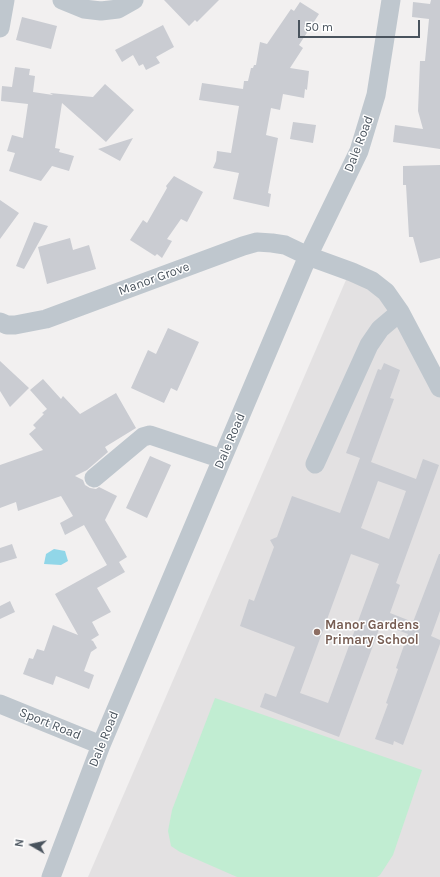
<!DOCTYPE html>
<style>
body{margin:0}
#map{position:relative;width:440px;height:877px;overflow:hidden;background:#f2f0f0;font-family:Karla,sans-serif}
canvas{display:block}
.north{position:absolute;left:12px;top:825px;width:40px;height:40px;-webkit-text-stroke:3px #fff;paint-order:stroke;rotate:279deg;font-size:11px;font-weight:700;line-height:16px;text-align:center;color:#49535d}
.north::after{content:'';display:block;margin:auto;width:14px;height:18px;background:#49535d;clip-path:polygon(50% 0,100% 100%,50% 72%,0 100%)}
.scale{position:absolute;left:298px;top:20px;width:122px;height:18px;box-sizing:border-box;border:2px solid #49535d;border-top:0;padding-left:5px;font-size:12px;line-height:14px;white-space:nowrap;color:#49535d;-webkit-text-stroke:3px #fff;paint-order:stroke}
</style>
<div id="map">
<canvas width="440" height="877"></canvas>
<div class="north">N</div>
<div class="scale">50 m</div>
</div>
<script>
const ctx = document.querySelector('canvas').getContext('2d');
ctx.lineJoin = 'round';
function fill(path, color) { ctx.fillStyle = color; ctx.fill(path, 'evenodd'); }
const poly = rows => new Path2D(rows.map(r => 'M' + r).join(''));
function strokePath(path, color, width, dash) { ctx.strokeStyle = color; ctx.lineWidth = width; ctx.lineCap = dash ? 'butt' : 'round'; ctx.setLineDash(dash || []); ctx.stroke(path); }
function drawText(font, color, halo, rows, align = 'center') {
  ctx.font = font + ' Karla,sans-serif'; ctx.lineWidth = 3; ctx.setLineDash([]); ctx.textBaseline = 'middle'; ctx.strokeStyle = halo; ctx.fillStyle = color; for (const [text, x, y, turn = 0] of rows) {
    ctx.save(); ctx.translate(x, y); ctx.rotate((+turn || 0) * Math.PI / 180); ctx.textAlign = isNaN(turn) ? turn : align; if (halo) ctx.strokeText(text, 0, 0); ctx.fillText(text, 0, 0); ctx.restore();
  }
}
fill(poly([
 [349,273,377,286,440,387,440,877,88,877]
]), '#e3e1e2');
fill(poly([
 [215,698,422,770,393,855,380,875,377,877,237,877,180,852,171,846,168,831,172,810]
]), '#c1edd2');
fill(poly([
 [54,549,65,551,68,561,61,565,44,564,46,554]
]), '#91d6e8');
fill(poly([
 [164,0,219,0,197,22,195,20,189,26],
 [431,0,440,0,440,149,393,142,395,125,423,129,418,111,420,61,425,61,429,19,412,17,413,2,430,4],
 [300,2,319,14,299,45,303,48,290,68,309,71,307,90,305,89,304,98,283,94,280,110,271,108,266,135,278,138,268,193,271,194,269,207,233,199,239,173,213,168,216,161,217,151,231,153,239,106,199,100,202,83,243,89,244,81,248,81,251,68,253,68,254,65,256,65,260,42,267,44,291,9,294,11],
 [22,17,57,26,51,49,16,40],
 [163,25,174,47,156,57,160,63,146,70,143,64,139,66,133,55,122,62,115,50],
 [15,67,30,69,29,75,35,76,33,92,53,95,50,93,93,97,105,84,134,110,106,142,62,103,55,148,60,149,59,152,74,156,69,171,52,166,41,181,9,171,15,153,7,151,12,135,23,138,28,104,1,101,2,86,12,87],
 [293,122,316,125,313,143,290,139],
 [133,138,120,161,98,149],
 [440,165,440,258,420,263,413,237,409,237,406,185,403,185,403,166],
 [174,176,203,192,187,222,181,219,167,239,172,241,162,258,157,254,155,256,130,240,143,220,147,223,167,188,166,186],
 [0,200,19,213,0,239],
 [34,222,48,226,24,269,16,266],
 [70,238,73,250,89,245,96,269,47,284,38,247],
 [168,328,199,342,177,391,171,388,164,403,131,388,148,350,156,354],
 [0,361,29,388,10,407,0,391],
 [384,363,400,370,390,398,394,399,371,462,416,479,423,459,439,465,396,583,400,585,390,613,413,622,439,554,440,554,440,611,431,636,440,640,440,644,403,745,394,741,393,745,375,739,388,704,386,703,398,669,396,668,408,634,381,624,339,737,260,707,265,693,276,697,295,647,240,626,249,599,254,601,274,547,270,540,277,537,292,496,340,513,360,458,346,453,378,369,381,370],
 [378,481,406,491,389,539,361,528],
 [351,554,379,564,328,703,300,693],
 [43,379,61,399,63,396,80,414,116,393,136,428,105,447,108,452,87,470,75,476,83,480,85,485,90,488,96,489,99,487,117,496,105,520,127,557,119,562,125,572,97,588,111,612,92,622,99,635,91,640,93,641,97,648,91,652,84,671,94,675,89,689,56,676,53,685,23,674,29,658,33,659,37,649,44,651,53,625,78,635,55,594,107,565,84,525,65,535,60,523,73,516,61,496,18,511,16,502,0,508,0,465,43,450,29,434,36,428,33,425,44,414,42,413,47,409,30,390],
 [150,456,171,465,147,518,126,508],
 [12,544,17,558,0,563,0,548],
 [10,601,15,612,0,619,0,606]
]), '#caccd2');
strokePath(poly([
 [62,0,84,9,101,11,118,9,134,0],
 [0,28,5,0],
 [0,322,7,325,15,325,46,319,243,246,257,242,272,243,285,245,308,256,352,272,372,281,386,292,400,312,440,388],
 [315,464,369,345,380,329,400,312],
 [94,478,143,437,150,435,222,459],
 [0,704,101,745],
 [51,877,101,745,308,256,359,151,376,95,391,0]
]), '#bfc7ce', 19);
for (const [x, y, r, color] of [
 [317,632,4,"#8d6e63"]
]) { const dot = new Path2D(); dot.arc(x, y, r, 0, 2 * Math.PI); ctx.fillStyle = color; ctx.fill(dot); strokePath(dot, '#fff', 1.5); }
drawText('13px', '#49535d', '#fff', [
 ["Dale Road",359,144,-69],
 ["Manor Grove",154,279,-20],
 ["Dale Road",230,441,-67],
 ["Sport Road",50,724,22],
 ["Dale Road",104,739,-68]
]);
drawText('bold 13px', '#785e54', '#fff', [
 ["Manor Gardens",325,625],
 ["Primary School",325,640]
], 'left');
</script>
